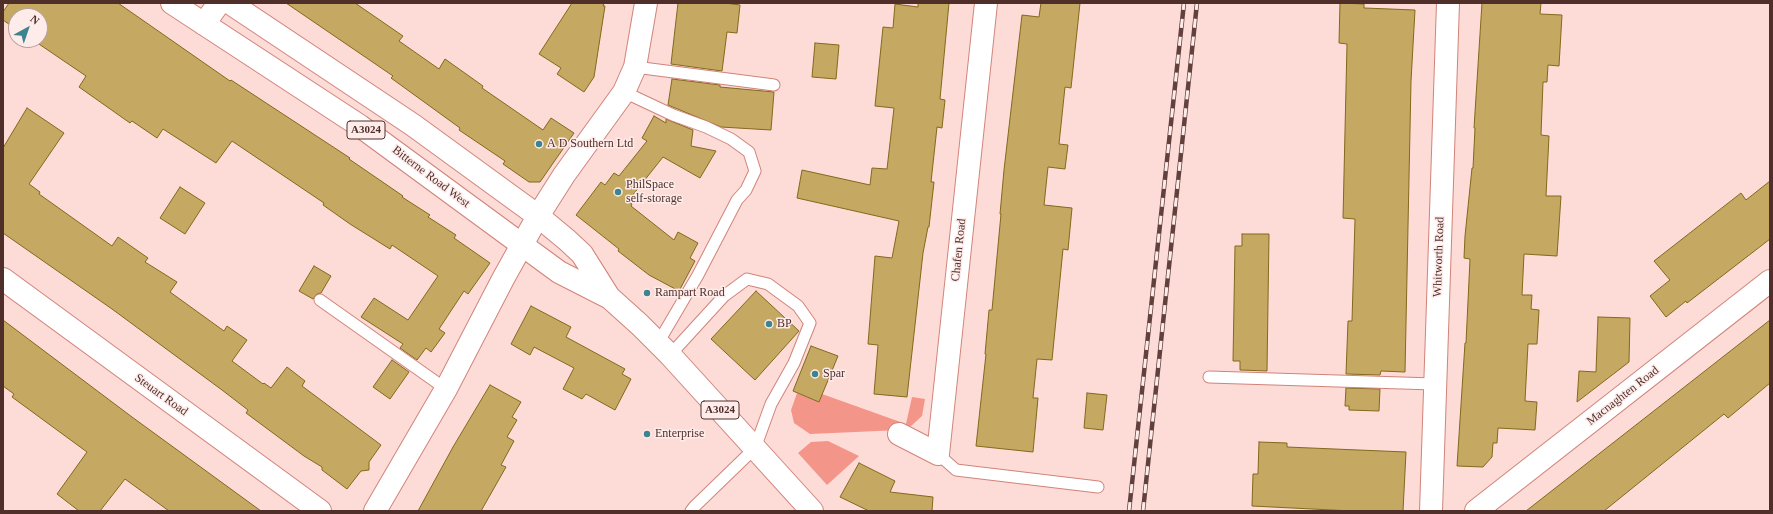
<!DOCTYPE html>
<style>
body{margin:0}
#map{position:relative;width:1773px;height:514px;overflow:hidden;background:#fddbd6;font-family:Georgia,serif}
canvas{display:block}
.frame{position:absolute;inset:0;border:4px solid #502f2b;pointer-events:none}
.north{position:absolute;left:8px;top:8px;width:40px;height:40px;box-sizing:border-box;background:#feecea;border:1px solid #b8a09e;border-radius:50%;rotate:40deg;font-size:11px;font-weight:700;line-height:16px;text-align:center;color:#502f2b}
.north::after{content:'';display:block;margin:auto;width:14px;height:18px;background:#3d848e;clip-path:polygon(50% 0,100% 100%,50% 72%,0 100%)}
</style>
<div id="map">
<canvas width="1773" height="514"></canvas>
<div class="frame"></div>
<div class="north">N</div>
</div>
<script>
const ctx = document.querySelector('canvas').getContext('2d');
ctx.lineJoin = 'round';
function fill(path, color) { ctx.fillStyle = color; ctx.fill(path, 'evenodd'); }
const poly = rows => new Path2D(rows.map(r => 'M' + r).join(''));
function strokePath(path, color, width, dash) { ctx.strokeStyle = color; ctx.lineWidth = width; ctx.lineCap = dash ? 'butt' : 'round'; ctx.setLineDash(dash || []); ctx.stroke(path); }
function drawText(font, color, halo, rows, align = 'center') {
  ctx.font = font + ' Georgia,serif'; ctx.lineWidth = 3; ctx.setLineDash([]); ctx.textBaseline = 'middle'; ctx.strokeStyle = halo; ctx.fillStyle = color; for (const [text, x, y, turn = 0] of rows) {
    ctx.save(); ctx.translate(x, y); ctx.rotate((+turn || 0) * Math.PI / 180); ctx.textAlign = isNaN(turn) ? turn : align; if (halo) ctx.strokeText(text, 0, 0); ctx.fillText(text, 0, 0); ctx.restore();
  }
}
fill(poly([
 [797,393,819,402,822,394,906,424,912,397,925,399,922,416,911,426,900,430,810,434,794,423,791,410],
 [828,441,859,456,827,485,798,453,811,442]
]), '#f49589');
const building = poly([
 [9,3,118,3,230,81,231,80,350,158,349,159,403,196,402,197,430,215,428,217,456,235,454,238,490,263,468,294,464,291,439,329,445,333,431,352,426,348,417,360,400,348,403,344,361,317,374,298,408,320,438,276,392,245,390,249,350,224,323,205,324,203,232,141,216,163,163,129,157,138,132,121,130,123,79,87,86,76,33,40,40,40,40,16,16,16,16,29,3,20,3,12,9,3],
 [286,3,355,3,403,36,399,41,439,69,445,59,483,86,482,88,543,130,551,118,574,133,540,182,529,182,503,164,505,161,459,130,460,128,391,78,393,76,286,3],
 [572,3,604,3,603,6,605,6,594,77,584,92,557,74,561,68,539,54,572,3],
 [678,3,725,3,740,5,737,33,727,32,722,71,671,64,678,3],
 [918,3,949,3,940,99,945,100,942,128,937,127,931,182,934,182,929,227,928,227,923,253,907,397,874,394,878,345,868,344,875,256,892,258,899,221,797,198,802,170,870,185,872,168,887,169,894,108,875,106,883,27,893,28,895,4,918,7,918,3],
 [1041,3,1080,3,1071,88,1065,87,1059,144,1068,145,1065,169,1048,167,1044,205,1072,208,1068,250,1063,249,1052,360,1037,359,1033,398,1038,398,1033,452,976,446,986,354,985,354,989,310,992,310,1001,214,1000,214,1004,170,1022,15,1039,17,1041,3],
 [1340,3,1364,4,1364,8,1415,10,1411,81,1405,372,1381,371,1380,375,1346,374,1348,321,1352,321,1355,219,1343,218,1347,44,1339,43,1340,3],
 [1482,3,1541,3,1540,14,1562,15,1559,66,1548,65,1547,82,1543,82,1541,135,1549,136,1546,196,1561,196,1557,256,1524,254,1522,295,1532,295,1531,309,1539,310,1537,344,1528,344,1525,401,1537,402,1535,430,1498,428,1497,443,1493,443,1492,457,1483,467,1457,466,1465,343,1466,343,1470,259,1464,258,1465,236,1472,168,1473,168,1475,128,1474,128,1482,3],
 [815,43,839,45,836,79,812,77,815,43],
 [672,79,720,85,720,87,774,92,771,130,721,127,668,105,672,79],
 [27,108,64,133,29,184,40,192,39,194,112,246,118,237,148,258,145,262,177,282,170,292,224,331,227,326,247,340,232,361,263,384,264,383,271,388,287,367,305,381,302,386,381,445,369,462,369,470,361,471,347,489,322,470,322,467,304,456,246,413,248,410,222,390,112,309,3,233,3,148,27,108],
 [654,116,666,123,666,119,693,130,691,146,716,151,700,178,663,157,628,201,632,204,631,206,674,240,678,232,698,243,690,258,695,261,679,291,649,275,618,251,619,249,576,215,601,182,605,185,614,173,619,176,647,141,642,138,654,116],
 [1770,181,1770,239,1687,303,1686,301,1666,317,1650,296,1670,280,1654,261,1741,193,1746,200,1770,181],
 [180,187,205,203,185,234,160,218,180,187],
 [1242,234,1269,234,1267,371,1240,370,1240,361,1233,361,1235,246,1242,246,1242,234],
 [314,266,331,276,321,293,317,294,313,299,299,291,314,266],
 [756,291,799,331,755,380,711,339,756,291],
 [531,306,571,327,566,337,625,369,622,374,631,379,615,410,586,394,582,399,563,389,574,368,534,347,530,355,511,344,531,306],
 [1598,317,1630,318,1629,362,1577,402,1579,371,1596,372,1598,317],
 [3,320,132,417,261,511,169,511,125,479,100,511,79,511,57,494,87,452,12,397,14,394,3,386,3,320],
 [1770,320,1770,383,1728,418,1724,414,1604,511,1526,511,1770,320],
 [811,346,838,356,819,402,793,391,811,346],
 [392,360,409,372,390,399,373,387,392,360],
 [490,385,521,402,512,417,517,420,507,437,514,441,501,465,506,467,481,511,418,511,453,447,490,385],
 [1346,388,1380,389,1379,411,1349,410,1349,406,1345,406,1346,388],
 [1087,393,1107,395,1103,430,1084,428,1087,393],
 [1259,442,1287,443,1287,447,1406,452,1403,511,1352,511,1252,506,1253,474,1258,474,1259,442],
 [859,463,895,481,890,492,933,497,932,511,869,511,840,497,859,463]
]);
fill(building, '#c5a861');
strokePath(building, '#83681d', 1);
const lane = poly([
 [635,67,774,85],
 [624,92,673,115,706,127,731,139,749,152,755,171,746,190,737,200,698,275,658,343],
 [320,300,446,389],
 [670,355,724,296,747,279,768,284,798,306,810,323,794,363,771,404,755,448,694,507,691,511],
 [1209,377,1434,384],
 [938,454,956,470,1098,487]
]);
const street = poly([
 [204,24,219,3],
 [3,279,320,511],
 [899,434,938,454,986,3],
 [375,511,446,389,503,279,538,216,564,175,624,92,635,67,646,3],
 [1431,511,1448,3],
 [1476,511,1770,281]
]);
const primary = poly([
 [172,3,360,126,559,272,610,298,640,325,670,355,812,511],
 [230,3,413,125,538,216,567,240,582,254,609,297]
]);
strokePath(lane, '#d1847a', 13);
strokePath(street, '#d1847a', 24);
strokePath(primary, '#d1847a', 24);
strokePath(lane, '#fff', 11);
strokePath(street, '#fff', 22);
strokePath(primary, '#fff', 22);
const rail = poly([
 [1129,511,1184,3],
 [1143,511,1197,3]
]);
strokePath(rail, '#62413d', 4.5);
strokePath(rail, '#feecea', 3, [9]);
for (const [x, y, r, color] of [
 [539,144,4,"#3d848e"],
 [618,192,4,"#3d848e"],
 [647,293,4,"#3d848e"],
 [769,324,4,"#3d848e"],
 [815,374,4,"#3d848e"],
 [647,434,4,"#3d848e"]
]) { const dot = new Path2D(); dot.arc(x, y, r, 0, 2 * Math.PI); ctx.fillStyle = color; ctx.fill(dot); strokePath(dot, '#feecea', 1.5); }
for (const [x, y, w] of [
 [366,130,38],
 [720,410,38]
]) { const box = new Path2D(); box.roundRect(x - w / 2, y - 9, w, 18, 3); ctx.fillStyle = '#feecea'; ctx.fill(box); strokePath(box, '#502f2b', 1); }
drawText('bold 11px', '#502f2b', null, [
 ["A3024",366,130],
 ["A3024",720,410]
]);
drawText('12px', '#502f2b', '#feecea', [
 ["A D Southern Ltd",547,144],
 ["PhilSpace",626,185],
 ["self-storage",626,199],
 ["Rampart Road",655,293],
 ["BP",777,324],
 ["Spar",823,374],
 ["Enterprise",655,434]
], 'left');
drawText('12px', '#502f2b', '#feecea', [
 ["Bitterne Road West",431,177,37],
 ["Chafen Road",959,250,-84],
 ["Whitworth Road",1439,257,-88],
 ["Steuart Road",161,395,36],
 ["Macnaghten Road",1623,396,-38]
]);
</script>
